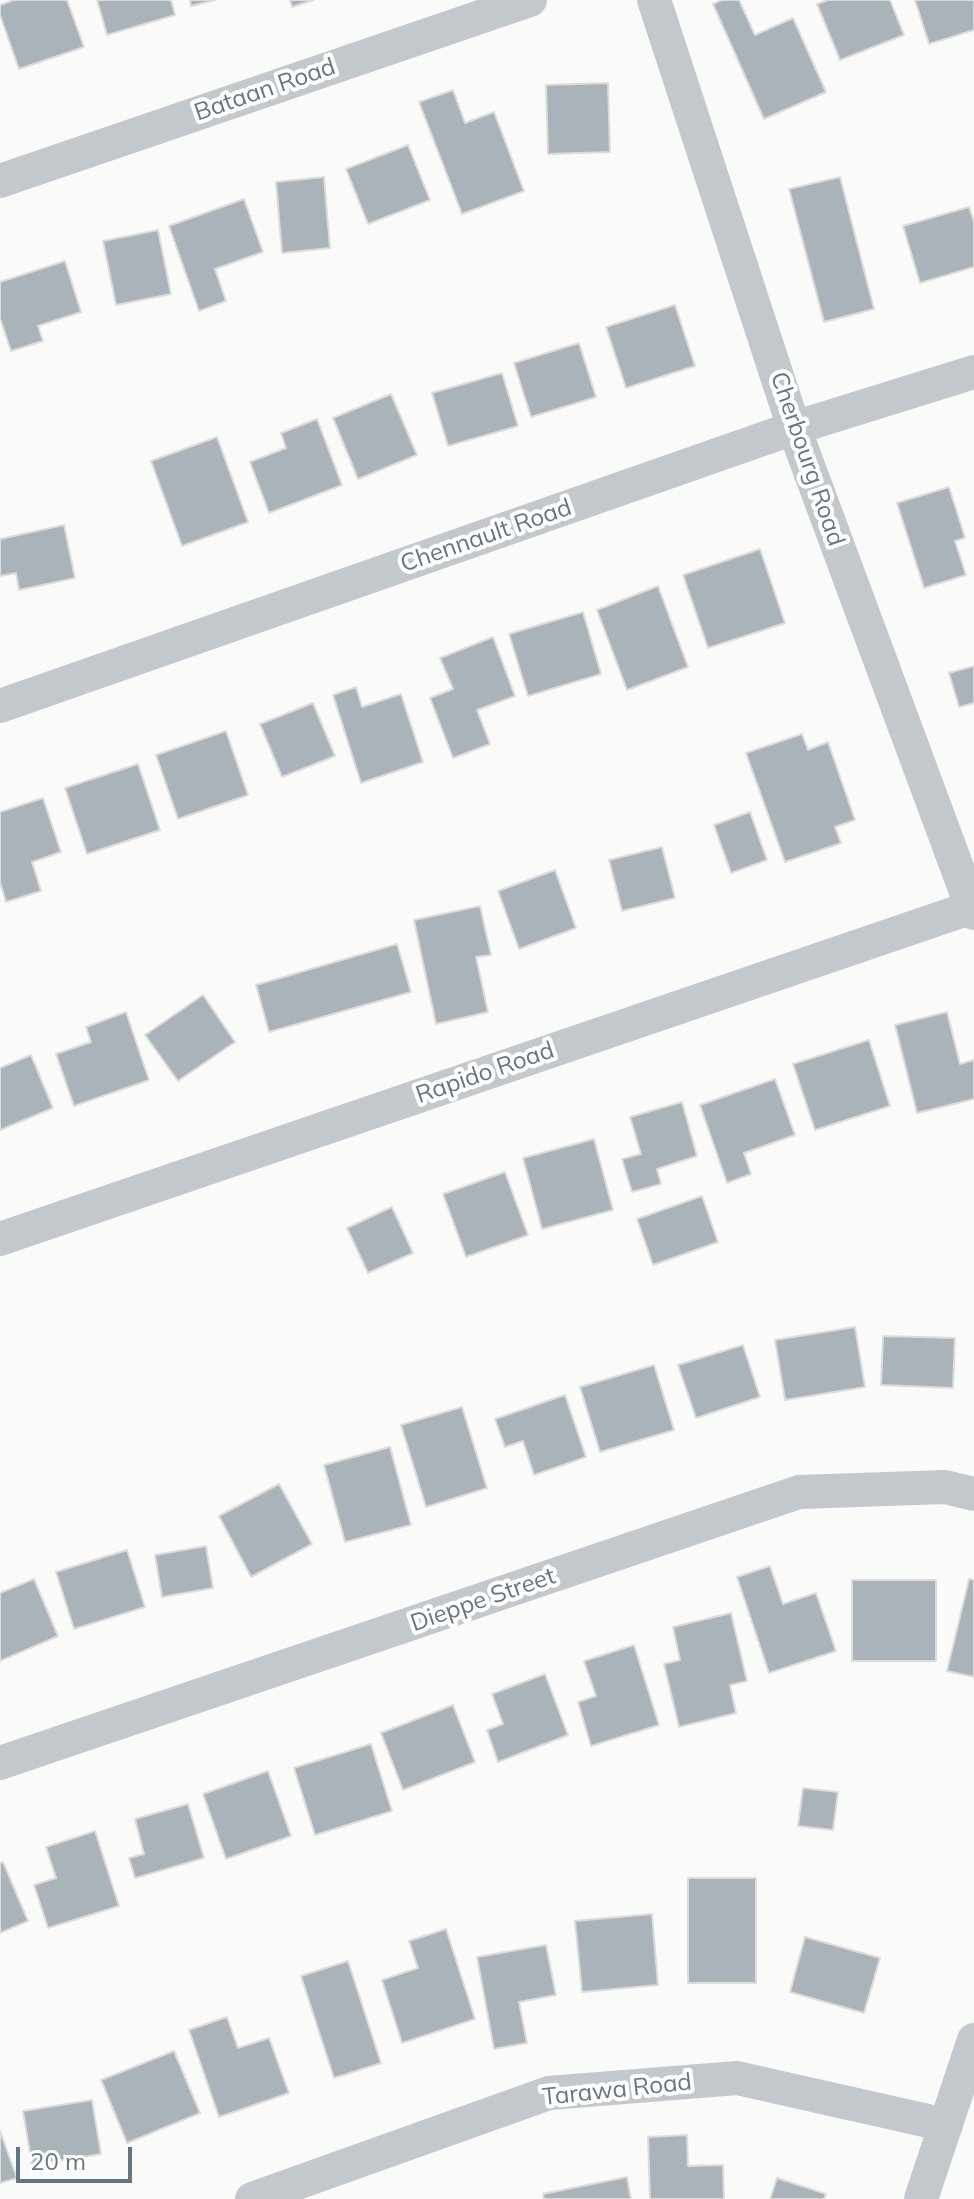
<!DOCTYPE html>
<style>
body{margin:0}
#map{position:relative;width:974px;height:2199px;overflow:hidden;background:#fafaf8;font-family:Mulish,sans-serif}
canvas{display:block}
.scale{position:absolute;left:16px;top:2147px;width:116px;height:36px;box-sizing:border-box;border:4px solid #657683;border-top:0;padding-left:10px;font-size:24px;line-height:28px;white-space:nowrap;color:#657683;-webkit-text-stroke:6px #fff;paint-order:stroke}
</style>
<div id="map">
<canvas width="974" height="2199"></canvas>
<div class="scale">20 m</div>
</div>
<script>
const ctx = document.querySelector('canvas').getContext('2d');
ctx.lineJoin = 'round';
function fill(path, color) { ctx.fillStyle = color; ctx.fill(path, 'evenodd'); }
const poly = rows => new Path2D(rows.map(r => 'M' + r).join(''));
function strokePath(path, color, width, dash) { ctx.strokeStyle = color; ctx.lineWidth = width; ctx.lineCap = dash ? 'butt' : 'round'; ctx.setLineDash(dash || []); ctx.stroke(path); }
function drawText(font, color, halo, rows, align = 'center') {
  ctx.font = font + ' Mulish,sans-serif'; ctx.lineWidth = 8; ctx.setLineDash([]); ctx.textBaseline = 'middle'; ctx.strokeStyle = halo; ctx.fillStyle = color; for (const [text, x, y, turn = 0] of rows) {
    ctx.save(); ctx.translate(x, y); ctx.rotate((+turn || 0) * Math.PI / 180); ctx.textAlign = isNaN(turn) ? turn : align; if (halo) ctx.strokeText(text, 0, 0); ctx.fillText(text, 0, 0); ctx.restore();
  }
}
const building = poly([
 [14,0,67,0,84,47,19,69,0,15,0,5,14,0],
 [97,0,171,0,175,15,107,35,97,0],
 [190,0,215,0,191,6,190,0],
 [290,0,313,0,292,7,290,0],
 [722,0,739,0,755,35,793,18,826,92,764,119,713,4,722,0],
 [828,0,890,0,904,35,840,60,817,4,828,0],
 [915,0,974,0,974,30,929,44,915,0],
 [608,83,610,152,548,154,546,85,608,83],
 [453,90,465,123,494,112,524,191,462,214,419,102,453,90],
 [408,145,430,200,368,224,346,169,408,145],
 [324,177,330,248,282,253,276,182,324,177],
 [840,177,874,309,824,322,789,189,840,177],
 [244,199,263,252,215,269,226,301,199,311,169,226,244,199],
 [969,207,974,222,974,267,920,283,903,226,969,207],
 [158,230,171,294,116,305,103,241,158,230],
 [65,261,81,312,38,326,43,341,11,351,0,318,0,282,65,261],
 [675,305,695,366,626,388,606,327,675,305],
 [579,343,596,397,531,417,514,363,579,343],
 [502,373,518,426,448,446,432,393,502,373],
 [391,394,417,455,358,479,333,418,391,394],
 [317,419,342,485,269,513,250,462,286,448,281,433,317,419],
 [217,437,248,522,182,546,151,461,217,437],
 [949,487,965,538,955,541,966,575,924,588,897,503,949,487],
 [64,525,75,578,19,590,16,573,0,576,0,539,64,525],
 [760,549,785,623,708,648,683,575,760,549],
 [658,586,688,667,627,690,597,610,658,586],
 [583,612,601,674,528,696,509,634,583,612],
 [493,637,515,696,477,710,490,744,453,758,430,698,453,689,440,658,493,637],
 [974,666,974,703,959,707,949,673,974,666],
 [356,687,362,707,401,694,423,762,361,783,333,695,356,687],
 [313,703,335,756,282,777,260,724,313,703],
 [226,731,248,795,178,819,156,755,226,731],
 [802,734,808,750,828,742,855,820,835,827,841,843,785,862,746,753,802,734],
 [138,764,160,830,87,854,65,788,138,764],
 [43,798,61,852,32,862,41,891,6,902,0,882,0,812,43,798],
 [750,812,767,860,731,873,714,825,750,812],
 [662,847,675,898,622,911,609,860,662,847],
 [555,870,576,928,519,949,498,891,555,870],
 [480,906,491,955,476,957,488,1012,436,1024,414,920,480,906],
 [397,944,411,992,269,1032,256,985,397,944],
 [203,995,235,1042,178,1081,145,1035,203,995],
 [126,1012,149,1080,74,1106,56,1054,91,1042,86,1027,126,1012],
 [947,1012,960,1064,974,1060,974,1099,917,1113,895,1025,947,1012],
 [869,1040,890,1106,815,1130,793,1064,869,1040],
 [31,1055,53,1108,0,1130,0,1068,31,1055],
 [775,1079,795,1135,744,1153,751,1174,727,1183,700,1105,775,1079],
 [682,1102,697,1156,657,1169,661,1184,632,1192,622,1159,641,1154,630,1117,682,1102],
 [594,1139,613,1210,542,1229,523,1158,594,1139],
 [505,1172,528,1235,466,1257,443,1194,505,1172],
 [702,1196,718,1242,653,1265,637,1219,702,1196],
 [392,1207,413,1253,368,1273,347,1228,392,1207],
 [855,1327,865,1387,785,1400,775,1340,855,1327],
 [883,1336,955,1338,953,1388,881,1385,883,1336],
 [743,1345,760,1397,696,1418,678,1365,743,1345],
 [654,1365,674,1430,600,1452,580,1387,654,1365],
 [565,1395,586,1457,534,1475,523,1441,505,1447,495,1419,565,1395],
 [462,1407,487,1488,426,1507,401,1425,462,1407],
 [390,1447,411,1525,345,1542,324,1465,390,1447],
 [279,1484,312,1544,251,1577,219,1516,279,1484],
 [206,1546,213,1588,162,1597,155,1555,206,1546],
 [127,1550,145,1607,74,1629,56,1572,127,1550],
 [770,1566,783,1604,816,1593,836,1651,769,1673,737,1577,770,1566],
 [34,1579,58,1636,0,1661,0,1593,34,1579],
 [969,1579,974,1580,974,1677,947,1671,969,1579],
 [852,1580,936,1580,936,1661,852,1661,852,1580],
 [731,1613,747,1681,730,1685,736,1713,679,1727,664,1664,680,1660,673,1627,731,1613],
 [634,1645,659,1725,591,1746,578,1702,596,1696,584,1661,634,1645],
 [545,1674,568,1735,498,1762,487,1730,503,1724,492,1694,545,1674],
 [453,1705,475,1762,403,1790,381,1733,453,1705],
 [371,1744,392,1811,315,1835,294,1768,371,1744],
 [268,1771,291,1836,226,1859,203,1794,268,1771],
 [803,1788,838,1792,833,1830,798,1826,803,1788],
 [188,1804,204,1858,135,1878,129,1858,144,1854,135,1819,188,1804],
 [95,1831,119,1906,48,1928,34,1885,56,1878,46,1847,95,1831],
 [3,1862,28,1921,0,1933,0,1863,3,1862],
 [688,1878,756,1878,756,1983,688,1983,688,1878],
 [652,1914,658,1985,582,1992,575,1921,652,1914],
 [446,1929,475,2019,402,2043,382,1980,418,1968,409,1941,446,1929],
 [805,1937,880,1958,864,2013,790,1992,805,1937],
 [546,1945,556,1995,519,2002,527,2043,494,2049,477,1957,546,1945],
 [348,1961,381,2063,334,2078,301,1976,348,1961],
 [227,2017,238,2048,269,2038,289,2093,219,2117,189,2030,227,2017],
 [174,2051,200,2113,127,2143,101,2080,174,2051],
 [92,2100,101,2154,32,2165,23,2111,92,2100],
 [0,2131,17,2178,0,2183,0,2131],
 [687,2135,688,2166,723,2165,724,2199,650,2199,648,2137,687,2135],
 [627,2177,631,2199,544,2199,543,2194,627,2177],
 [777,2178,826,2194,824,2199,770,2199,777,2178]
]);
fill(building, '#aab3b9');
strokePath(building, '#dcdcda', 2);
strokePath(poly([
 [654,0,794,428,974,913],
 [0,181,530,0],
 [0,706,794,428,974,372],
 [0,1239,970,908],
 [0,1763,799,1492,945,1487,974,1494],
 [252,2199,549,2093,737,2078,946,2125],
 [921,2199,974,2040]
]), '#c3c8cc', 34);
drawText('24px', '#657683', '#fff', [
 ["Bataan Road",265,90,-19],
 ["Cherbourg Road",807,459,71],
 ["Chennault Road",486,536,-19],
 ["Rapido Road",485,1073,-19],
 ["Dieppe Street",483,1600,-19],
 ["Tarawa Road",617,2090,-6]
]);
</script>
